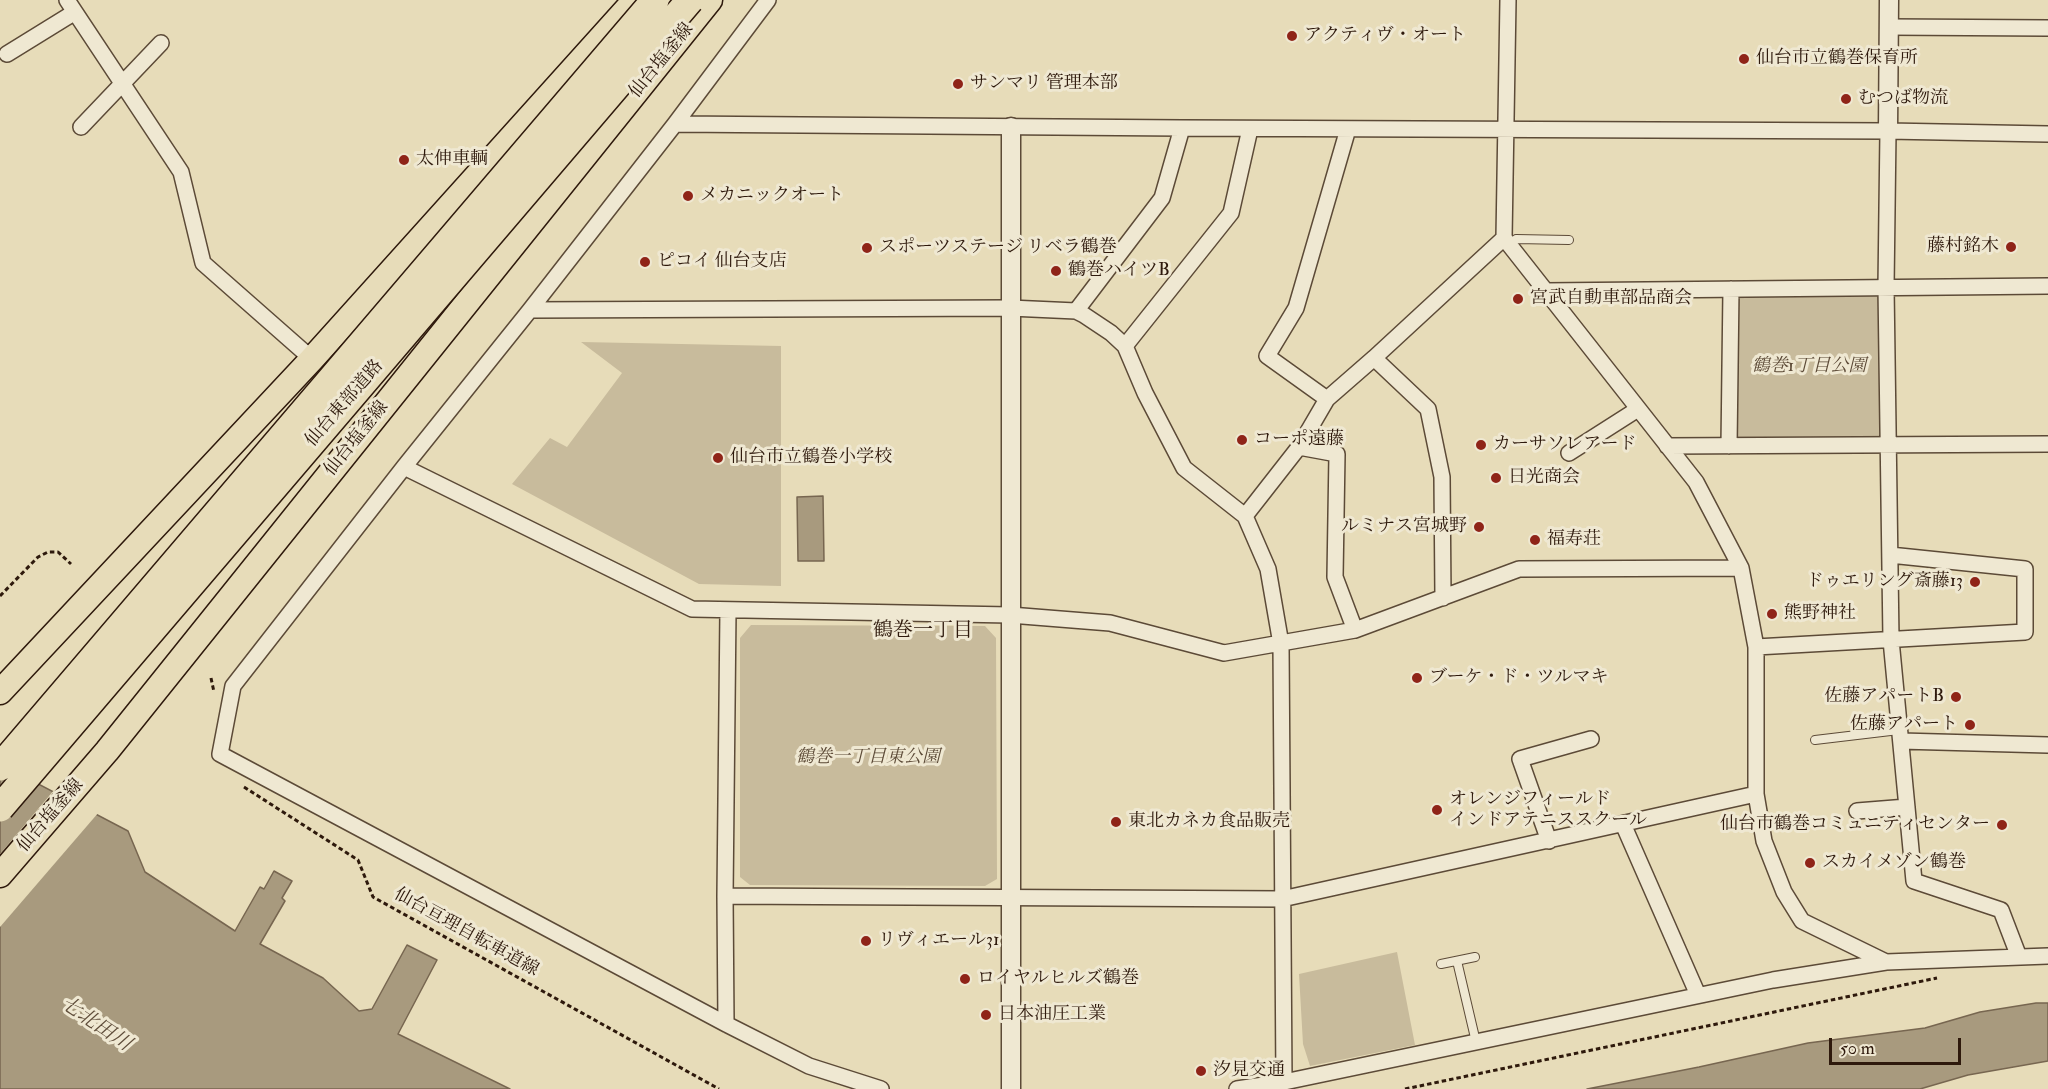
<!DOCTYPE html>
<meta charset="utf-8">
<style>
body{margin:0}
#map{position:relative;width:2048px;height:1089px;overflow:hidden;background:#e7dcb9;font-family:"IM FELL Double Pica",serif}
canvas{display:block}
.scale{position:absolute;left:1829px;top:1038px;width:132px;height:27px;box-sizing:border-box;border:3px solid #2e190c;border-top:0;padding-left:8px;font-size:18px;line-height:21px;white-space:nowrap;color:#2e190c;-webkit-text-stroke:4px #efe8d2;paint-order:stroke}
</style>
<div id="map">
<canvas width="2048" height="1089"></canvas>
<div class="scale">50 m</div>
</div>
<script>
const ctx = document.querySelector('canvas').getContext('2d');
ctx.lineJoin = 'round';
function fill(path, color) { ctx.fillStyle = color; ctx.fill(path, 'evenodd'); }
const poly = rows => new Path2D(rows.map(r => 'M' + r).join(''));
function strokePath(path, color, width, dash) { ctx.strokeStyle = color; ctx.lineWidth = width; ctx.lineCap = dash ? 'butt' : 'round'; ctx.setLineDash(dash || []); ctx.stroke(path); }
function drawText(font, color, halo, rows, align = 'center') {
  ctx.font = font + ' "IM FELL Double Pica","Noto Serif JP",serif'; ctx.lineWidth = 6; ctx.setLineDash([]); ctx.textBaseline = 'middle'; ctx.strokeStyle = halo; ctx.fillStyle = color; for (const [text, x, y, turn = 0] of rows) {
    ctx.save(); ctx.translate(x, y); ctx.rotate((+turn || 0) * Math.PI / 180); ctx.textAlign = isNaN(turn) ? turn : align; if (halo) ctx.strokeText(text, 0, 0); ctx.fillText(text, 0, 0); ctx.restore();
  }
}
fill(poly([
 [1886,287,1888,445,1729,446,1731,289],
 [581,342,781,346,781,586,699,584,512,484,550,438,567,447,622,373],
 [751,625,985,626,996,638,997,879,985,886,750,885,740,877,740,638],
 [1397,952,1415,1045,1310,1066,1303,1044,1299,974]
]), '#c8bb9c');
const water = poly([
 [823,496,824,561,798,561,797,497,823,496],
 [0,764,128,831,145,872,235,931,260,887,264,889,274,871,292,881,282,898,285,901,260,944,323,978,359,1011,372,1009,407,945,437,960,398,1034,510,1089,0,1089,0,764],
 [2036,1003,2048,1003,2048,1061,1968,1075,1920,1089,1587,1089,1699,1067,1808,1043,1925,1028,1980,1012,2036,1003]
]);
fill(water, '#a89a7e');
strokePath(water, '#776650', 1.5);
fill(poly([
 [55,789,99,812,0,927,0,854]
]), '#e7dcb9');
const service = poly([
 [1509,245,1516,239,1569,240],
 [1815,740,1899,730],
 [1457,961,1476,1042],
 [1441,964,1475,957]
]);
const minor = poly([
 [67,0,181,172,203,263,312,359],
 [768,0,675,124,530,310,404,467,233,686,220,754,726,1024,809,1066,881,1089],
 [1508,0,1504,238,1696,482,1741,568,1756,647,1756,794,1764,841,1784,892,1802,921,1886,962],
 [1889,27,2048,28],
 [7,54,75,12],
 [675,124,1182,128,1888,131,2048,134],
 [81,127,161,43],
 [1888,131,1886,287,1891,640,1914,881,2001,910,2019,957],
 [1546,291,2048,286],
 [530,310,1010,308,1076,311,1084,315,1111,333,1125,346,1145,393,1184,468,1245,516,1268,569,1281,644,1284,1082],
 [1076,311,1162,198,1182,128],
 [1125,346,1231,213,1250,129],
 [1374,358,1428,409,1442,477,1443,598],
 [1327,399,1267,356,1296,308,1348,129],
 [1667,446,2048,444],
 [1729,446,1731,289],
 [1299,447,1337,454,1335,577,1355,630],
 [1569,453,1638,409],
 [404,467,692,609,1010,615,1110,623,1224,653,1355,630,1519,569,1741,568],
 [1245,516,1299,447,1327,399,1374,358,1504,238],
 [1756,647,2025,632,2025,569,1890,555],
 [1901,741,2048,745],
 [1857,811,1907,807],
 [1623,824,1698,995],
 [1549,841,1520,759,1591,739],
 [725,896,1282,899,1756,794],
 [726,1024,725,896,728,610],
 [1237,1089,1284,1082,1773,980,1886,962,2048,956]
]);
const tertiary = poly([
 [1011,127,1011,1089],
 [1888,131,1889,0]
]);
const primary = poly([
 [0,692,312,359,635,0],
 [0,875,107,751,710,0]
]);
strokePath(service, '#5c4a37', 10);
strokePath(minor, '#5c4a37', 18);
strokePath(tertiary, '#5c4a37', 21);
strokePath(primary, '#2e190c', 27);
strokePath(poly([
 [0,596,38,557,48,552,58,552,71,564],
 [211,678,214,692],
 [244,787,358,860,373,897,719,1089],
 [1405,1089,1937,978]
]), '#2e190c', 3, [4.5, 3]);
strokePath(service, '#efe8d2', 8);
strokePath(minor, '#efe8d2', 15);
strokePath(tertiary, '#efe8d2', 18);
strokePath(primary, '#e7dcb9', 24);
const motorwayBridge = poly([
 [0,767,655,0],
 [0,808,690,0]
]);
strokePath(motorwayBridge, '#2e190c', 30, []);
strokePath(motorwayBridge, '#e7dcb9', 27);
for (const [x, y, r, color] of [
 [1292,36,6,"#8f2418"],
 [1744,59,6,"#8f2418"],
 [958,84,6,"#8f2418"],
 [1846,99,6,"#8f2418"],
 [404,160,6,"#8f2418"],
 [688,196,6,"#8f2418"],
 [2011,247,6,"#8f2418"],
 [867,248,6,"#8f2418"],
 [645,262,6,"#8f2418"],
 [1056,271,6,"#8f2418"],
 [1518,299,6,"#8f2418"],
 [1242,440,6,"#8f2418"],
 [1481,445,6,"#8f2418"],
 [718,458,6,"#8f2418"],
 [1496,478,6,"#8f2418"],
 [1479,527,6,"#8f2418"],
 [1535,540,6,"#8f2418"],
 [1975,582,6,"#8f2418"],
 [1772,614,6,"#8f2418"],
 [1417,678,6,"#8f2418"],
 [1956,697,6,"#8f2418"],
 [1970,725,6,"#8f2418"],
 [1437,810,6,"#8f2418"],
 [1116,822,6,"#8f2418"],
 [2002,825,6,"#8f2418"],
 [1810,863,6,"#8f2418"],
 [866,941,6,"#8f2418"],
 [965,979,6,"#8f2418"],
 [986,1015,6,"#8f2418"],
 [1201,1071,6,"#8f2418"]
]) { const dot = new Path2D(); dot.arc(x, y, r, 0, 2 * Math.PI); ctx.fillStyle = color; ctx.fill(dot); strokePath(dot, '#efe8d2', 2); }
drawText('18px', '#2e190c', '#efe8d2', [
 ["アクティヴ・オート",1304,36],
 ["仙台市立鶴巻保育所",1756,59],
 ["サンマリ 管理本部",970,84],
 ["むつば物流",1858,99],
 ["太伸車輌",416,160],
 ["メカニックオート",700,196],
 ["藤村銘木",1999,247,"right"],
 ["スポーツステージ リベラ鶴巻",879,248],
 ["ピコイ 仙台支店",657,262],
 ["鶴巻ハイツB",1068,271],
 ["宮武自動車部品商会",1530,299],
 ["コーポ遠藤",1254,440],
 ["カーサソレアード",1493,445],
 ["仙台市立鶴巻小学校",730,458],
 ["日光商会",1508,478],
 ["ルミナス宮城野",1467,527,"right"],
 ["福寿荘",1547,540],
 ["ドゥエリング斎藤13",1963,582,"right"],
 ["熊野神社",1784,614],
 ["ブーケ・ド・ツルマキ",1429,678],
 ["佐藤アパートB",1944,697,"right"],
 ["佐藤アパート",1958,725,"right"],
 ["オレンジフィールド",1449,800],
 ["インドアテニススクール",1449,821],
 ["東北カネカ食品販売",1128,822],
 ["仙台市鶴巻コミュニティセンター",1990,825,"right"],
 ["スカイメゾン鶴巻",1822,863],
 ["リヴィエール31",878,941],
 ["ロイヤルヒルズ鶴巻",977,979],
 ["日本油圧工業",998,1015],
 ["汐見交通",1213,1071]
], 'left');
drawText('18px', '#2e190c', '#efe8d2', [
 ["仙台塩釜線",662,61,-51],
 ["仙台東部道路",345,404,-49],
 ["仙台塩釜線",357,439,-51],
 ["仙台塩釜線",51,816,-49],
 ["仙台亘理自転車道線",466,933,29]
]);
drawText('italic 18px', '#5c4a37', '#efe8d2', [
 ["鶴巻1丁目公園",1809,367],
 ["鶴巻一丁目東公園",868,758]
]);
drawText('20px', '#2e190c', '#efe8d2', [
 ["鶴巻一丁目",923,632]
]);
drawText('italic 20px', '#5f4d3a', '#efe8d2', [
 ["七北田川",95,1025,34]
]);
</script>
